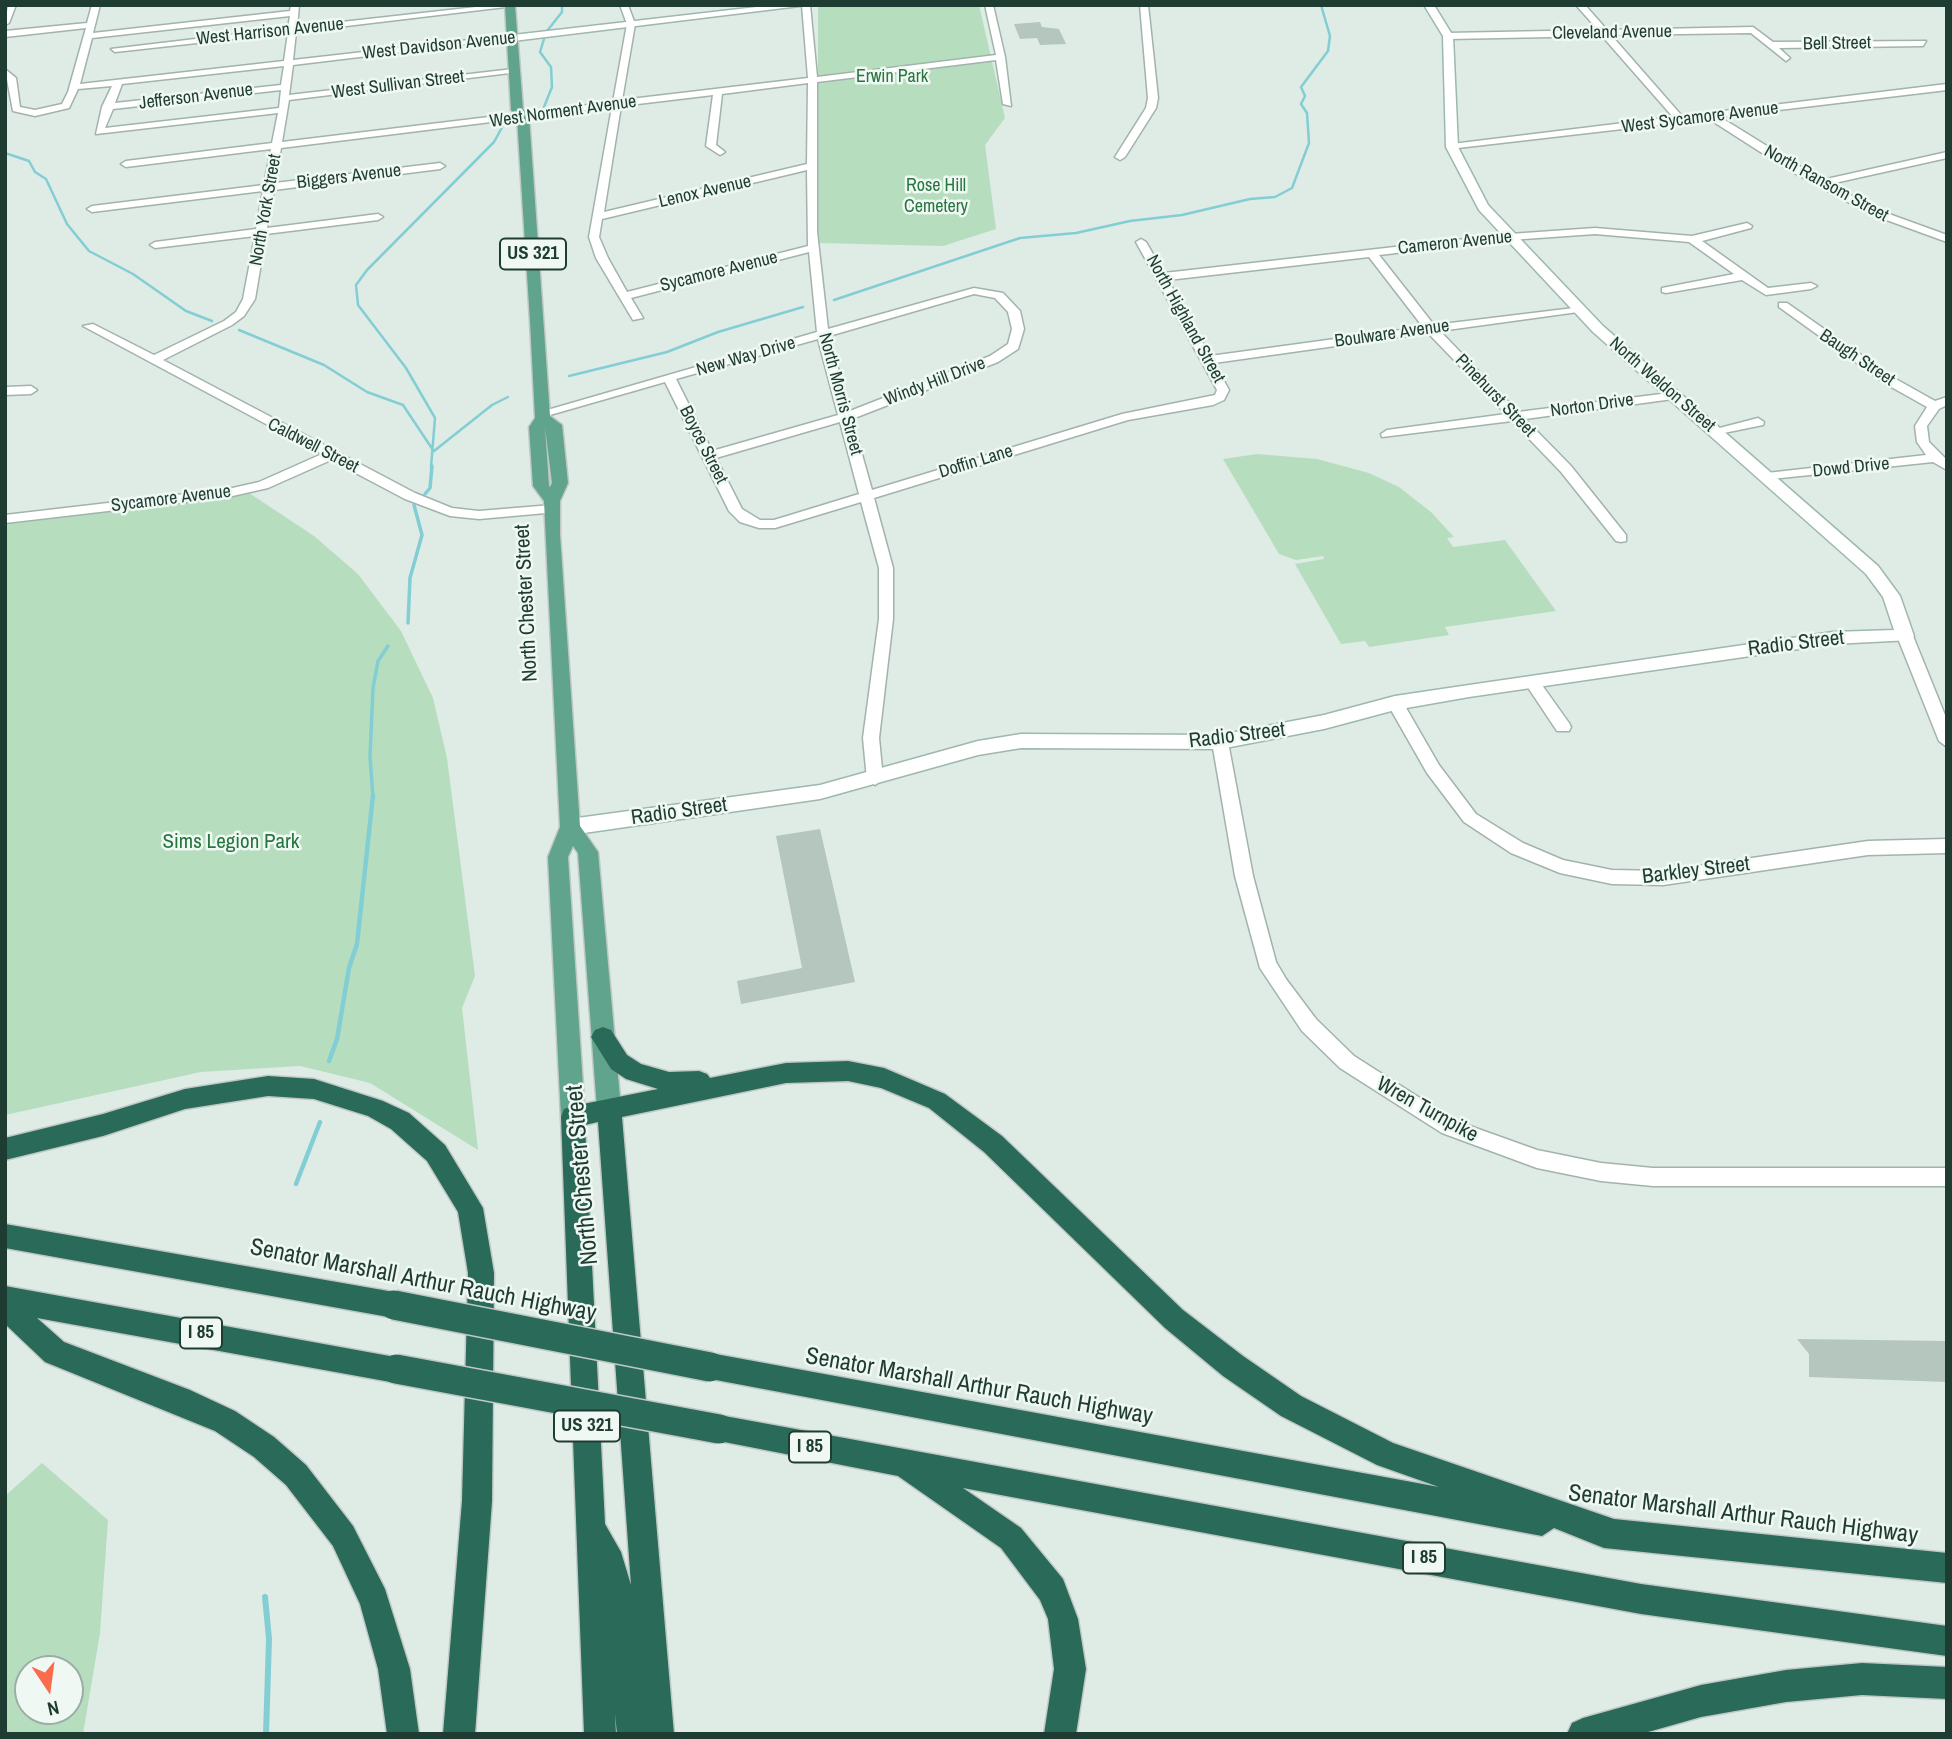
<!DOCTYPE html>
<style>
body{margin:0}
#map{position:relative;width:1952px;height:1739px;overflow:hidden;background:#dfebe5;font-family:"Archivo Narrow",sans-serif}
canvas{display:block}
.frame{position:absolute;inset:0;border:7px solid #1f3c32;pointer-events:none}
.north{position:absolute;left:14px;top:1655px;width:70px;height:70px;box-sizing:border-box;background:#eff8f3;border:2px solid #9cada6;border-radius:50%;rotate:167deg;font-size:19px;font-weight:700;line-height:28px;text-align:center;color:#1f3c32}
.north::after{content:'';display:block;margin:auto;width:24px;height:32px;background:#fb6b4d;clip-path:polygon(50% 0,100% 100%,50% 72%,0 100%)}
</style>
<div id="map">
<canvas width="1952" height="1739"></canvas>
<div class="frame"></div>
<div class="north">N</div>
</div>
<script>
const ctx = document.querySelector('canvas').getContext('2d');
ctx.lineJoin = 'round';
function fill(path, color) { ctx.fillStyle = color; ctx.fill(path, 'evenodd'); }
const poly = rows => new Path2D(rows.map(r => 'M' + r).join(''));
function strokePath(path, color, width, dash) { ctx.strokeStyle = color; ctx.lineWidth = width; ctx.lineCap = dash ? 'butt' : 'round'; ctx.setLineDash(dash || []); ctx.stroke(path); }
function drawText(font, color, halo, rows, align = 'center') {
  ctx.font = font + ' "Archivo Narrow",sans-serif'; ctx.lineWidth = 5; ctx.setLineDash([]); ctx.textBaseline = 'middle'; ctx.strokeStyle = halo; ctx.fillStyle = color; for (const [text, x, y, turn = 0] of rows) {
    ctx.save(); ctx.translate(x, y); ctx.rotate((+turn || 0) * Math.PI / 180); ctx.textAlign = isNaN(turn) ? turn : align; if (halo) ctx.strokeText(text, 0, 0); ctx.fillText(text, 0, 0); ctx.restore();
  }
}
fill(poly([
 [830,5,979,5,1005,118,985,145,996,229,943,246,818,243,818,7],
 [1257,454,1317,459,1369,473,1399,487,1431,512,1454,537,1447,538,1453,547,1505,540,1556,611,1445,627,1449,635,1369,647,1365,641,1341,644,1295,564,1324,559,1323,556,1296,560,1279,554,1223,459],
 [243,489,314,536,358,574,401,631,433,698,447,758,475,976,462,1008,478,1150,370,1083,300,1066,201,1072,5,1115,5,519],
 [42,1463,108,1520,100,1633,83,1734,5,1734,5,1496],
 [28,1669,70,1669,70,1711,28,1711]
]), '#b6debe');
strokePath(poly([
 [547,31,562,12,562,5],
 [544,39,540,52,551,67,552,87,544,107],
 [5,153,29,161,35,172,46,179,67,224,89,251,133,274,186,311,212,321],
 [834,300,1020,238,1076,233,1130,221,1182,215,1250,199,1275,197,1292,188,1309,143,1307,113,1301,104,1305,96,1301,87,1328,51,1330,36,1321,5],
 [239,330,324,365,367,392,403,405,433,450],
 [569,376,667,352,718,332,803,307],
 [434,451,492,405,508,397],
 [431,467,435,418,406,368,358,305,356,285,367,270,494,142,505,122]
]), '#82ced4', 2.5);
strokePath(poly([
 [425,494,430,488,432,466],
 [408,623,410,578,422,535,414,505],
 [373,797,370,757,373,688,378,661,388,646]
]), '#82ced4', 3.5);
strokePath(poly([
 [329,1061,337,1039,349,968,357,944,373,795],
 [296,1184,320,1122]
]), '#82ced4', 4.5);
strokePath(poly([
 [265,1597,269,1639,266,1734]
]), '#82ced4', 6);
fill(poly([
 [1040,22,1042,27,1059,29,1066,44,1040,45,1037,38,1020,39,1014,24],
 [820,829,855,982,741,1004,737,981,802,968,776,836],
 [1797,1339,1947,1341,1947,1382,1809,1377,1809,1354]
]), '#b4c6bd');
const street = poly([
 [8,5,16,5,9,23,5,25,8,5],
 [92,5,100,5,93,33,290,11,291,5,299,5,297,27,494,5,514,6,296,32,293,60,513,35,517,38,293,65,289,95,513,69,518,72,289,100,282,142,613,102,627,24,620,5,628,5,635,24,622,100,808,78,802,5,810,5,817,77,996,55,985,5,993,5,1005,57,1011,106,1003,104,996,60,817,82,817,232,828,329,974,288,1003,293,1020,311,1024,329,1018,349,998,362,852,419,872,490,1122,414,1215,395,1217,390,1136,242,1141,239,1146,242,1164,273,1510,234,1595,228,1692,236,1747,223,1752,226,1751,228,1702,241,1768,288,1811,283,1817,286,1811,289,1766,295,1742,280,1666,293,1662,292,1662,288,1734,274,1689,242,1595,234,1510,240,1379,255,1434,325,1582,307,1582,311,1578,312,1440,331,1518,412,1677,392,1677,398,1673,399,1525,419,1571,466,1626,535,1626,541,1621,542,1616,541,1561,472,1512,421,1382,437,1381,434,1387,430,1506,414,1428,333,1214,363,1229,390,1224,400,1213,405,1128,420,874,498,893,568,893,619,879,738,883,779,875,785,867,779,863,738,879,619,879,568,861,502,775,528,759,528,740,522,729,511,665,382,543,417,537,413,817,332,809,252,631,298,643,318,633,320,596,258,589,237,612,107,281,148,275,183,440,163,445,166,440,169,274,190,267,228,378,214,383,217,378,220,266,234,255,299,244,316,232,325,163,360,415,493,452,508,479,511,552,505,559,509,557,512,479,519,450,516,405,499,331,460,268,488,228,497,5,523,5,515,228,489,259,482,322,454,83,326,93,324,154,355,224,321,236,312,243,299,255,236,155,248,150,245,155,242,256,229,263,191,92,212,87,209,92,206,264,185,271,149,126,167,121,164,126,161,272,143,278,113,96,134,102,107,112,86,78,89,69,108,35,116,13,111,5,69,16,78,20,107,35,110,62,104,68,92,86,28,5,37,5,31,87,23,92,5],
 [290,16,288,28,111,49,115,52,288,33,284,61,80,84,92,38,290,16],
 [284,66,281,85,115,103,122,84,284,66],
 [808,83,807,164,604,212,621,106,713,95,706,146,720,155,725,152,716,145,722,94,808,83],
 [281,90,279,108,105,128,113,109,281,90],
 [807,170,808,246,627,292,608,258,599,237,602,219,807,170],
 [1369,257,1423,327,1210,356,1168,280,1369,257],
 [974,294,995,298,1008,312,1012,329,1008,344,990,356,850,411,829,336,974,294],
 [818,339,838,415,712,451,676,379,818,339],
 [840,422,859,494,774,520,760,520,742,509,716,458,840,422],
 [1140,5,1148,5,1158,98,1156,108,1125,157,1120,160,1115,157,1146,108,1148,98,1140,5],
 [1576,5,1585,5,1607,30,1753,27,1773,42,1926,41,1923,46,1779,48,1790,58,1786,61,1751,33,1611,35,1682,116,1947,84,1947,90,1720,117,1822,180,1947,152,1947,158,1830,184,1878,210,1947,235,1947,242,1870,214,1787,169,1709,119,1449,149,1449,145,1452,144,1673,117,1602,36,1448,39,1444,36,1448,33,1598,30,1576,5],
 [1779,303,1787,303,1894,378,1935,401,1947,397,1947,405,1939,409,1927,426,1929,442,1947,460,1947,470,1933,462,1762,480,1760,477,1767,473,1926,455,1917,442,1915,426,1927,407,1886,384,1779,307,1779,303],
 [5,387,31,386,37,390,31,394,5,395,5,387],
 [1758,418,1764,422,1763,425,1714,435,1708,431,1758,418],
 [1905,631,1913,636,1947,720,1947,747,1939,741,1897,636,1905,631],
 [1532,677,1537,678,1569,723,1571,727,1569,731,1557,731,1527,686,1524,682,1527,678,1532,677],
 [1395,698,1401,699,1439,765,1476,814,1523,843,1563,860,1612,870,1663,871,1868,841,1947,839,1947,853,1868,855,1663,885,1612,884,1560,873,1511,853,1464,822,1427,773,1387,703,1395,698],
 [1220,736,1228,742,1253,876,1276,962,1286,979,1316,1019,1354,1056,1456,1121,1537,1150,1601,1163,1653,1168,1947,1168,1947,1186,1653,1186,1601,1181,1537,1168,1442,1133,1340,1068,1302,1031,1260,968,1235,876,1212,742,1220,736]
]);
const secondary = poly([
 [774,5,808,5,513,41,508,38,513,35,774,5],
 [1424,5,1434,5,1453,36,1458,147,1488,205,1603,326,1878,566,1900,596,1914,636,1911,640,1833,644,1469,697,1395,710,1324,729,1220,749,1021,748,978,755,820,799,570,835,563,832,560,827,563,822,570,819,820,785,978,741,1021,734,1220,735,1324,715,1395,696,1469,685,1833,632,1894,630,1883,597,1866,574,1593,332,1479,210,1446,147,1443,36,1424,5]
]);
const primary = poly([
 [505,5,515,5,523,109,529,116,550,416,562,425,568,483,560,501,560,535,580,826,598,852,621,1109,618,1116,609,1120,600,1116,597,1109,578,853,573,846,568,857,585,1117,582,1125,573,1128,564,1125,561,1117,548,857,560,827,544,501,533,486,529,427,535,418,530,321,517,117,511,110,505,5],
 [545,427,552,483,550,487,549,486,545,427]
]);
const highway = poly([
 [603,1027,611,1030,627,1055,641,1064,669,1072,699,1071,707,1074,710,1078,786,1063,848,1061,884,1068,945,1094,1002,1136,1183,1310,1243,1356,1301,1396,1393,1443,1614,1519,1947,1553,1947,1583,1604,1548,1554,1528,1542,1536,700,1377,696,1367,700,1357,710,1353,1439,1487,1377,1465,1281,1416,1223,1376,1165,1328,984,1152,929,1108,881,1088,848,1081,786,1083,622,1117,674,1734,617,1734,615,1714,616,1734,584,1734,561,1117,564,1109,573,1106,658,1089,626,1079,611,1069,591,1037,595,1030,603,1027],
 [598,1122,631,1585,621,1552,605,1524,585,1125,598,1122],
 [268,1076,314,1079,383,1101,409,1113,445,1145,483,1208,494,1273,492,1501,475,1734,443,1734,462,1501,468,1273,458,1212,427,1161,391,1129,368,1116,314,1099,268,1096,185,1109,103,1136,5,1160,5,1138,103,1114,185,1089,268,1076],
 [5,1224,394,1292,403,1296,407,1305,403,1314,394,1318,5,1248,5,1224],
 [5,1286,406,1359,410,1369,406,1379,396,1383,37,1318,64,1342,190,1390,235,1411,274,1437,306,1465,353,1526,385,1589,410,1669,419,1734,387,1734,378,1669,360,1604,333,1546,286,1485,254,1457,215,1431,45,1362,5,1324,5,1286],
 [719,1415,1641,1584,1947,1626,1947,1656,1641,1614,963,1488,1021,1528,1063,1579,1078,1619,1086,1669,1076,1734,1044,1734,1054,1669,1048,1619,1040,1600,1001,1548,898,1476,709,1439,705,1429,709,1419,719,1415],
 [1862,1663,1947,1667,1947,1699,1862,1695,1786,1702,1701,1717,1641,1734,1567,1734,1572,1723,1583,1718,1701,1685,1786,1670,1862,1663]
]);
strokePath(street, '#a2b3ac', 3);
strokePath(secondary, '#9db8ac', 3);
strokePath(primary, '#c0c8c6', 3);
strokePath(highway, '#c0c8c6', 3);
fill(street, '#fff');
fill(secondary, '#fff');
fill(primary, '#60a48d');
fill(highway, '#296a58');
const highwayBridge = poly([
 [394,1305,710,1367],
 [396,1369,719,1429]
]);
strokePath(highwayBridge, '#c0c8c6', 32, []);
strokePath(highwayBridge, '#296a58', 29);
drawText('18px', '#1f3c32', '#eff8f3', [
 ["West Harrison Avenue",270,32,-6],
 ["Cleveland Avenue",1612,33,-1],
 ["Bell Street",1837,44,-1],
 ["West Davidson Avenue",439,46,-6],
 ["West Sullivan Street",398,85,-7],
 ["Jefferson Avenue",196,97,-7],
 ["West Norment Avenue",563,112,-8],
 ["West Sycamore Avenue",1700,118,-7],
 ["Biggers Avenue",349,177,-7],
 ["North Ransom Street",1826,184,29],
 ["Lenox Avenue",705,192,-13],
 ["North York Street",266,210,-80],
 ["Cameron Avenue",1455,243,-6],
 ["Sycamore Avenue",719,272,-14],
 ["North Highland Street",1185,319,61],
 ["Boulware Avenue",1392,334,-8],
 ["New Way Drive",746,357,-16],
 ["Baugh Street",1857,358,34],
 ["Windy Hill Drive",935,382,-21],
 ["North Weldon Street",1662,385,41],
 ["North Morris Street",840,394,75],
 ["Pinehurst Street",1495,396,46],
 ["Norton Drive",1592,406,-8],
 ["Boyce Street",703,445,63],
 ["Caldwell Street",313,446,27],
 ["Doffin Lane",976,462,-17],
 ["Dowd Drive",1851,468,-6],
 ["Sycamore Avenue",171,499,-7]
]);
drawText('18px', '#27753f', '#eff8f3', [
 ["Erwin Park",892,77],
 ["Rose Hill",936,186],
 ["Cemetery",936,207]
]);
for (const [x, y, w] of [
 [533,254,66],
 [201,1333,42],
 [587,1426,66],
 [810,1447,42],
 [1424,1558,42]
]) { const box = new Path2D(); box.roundRect(x - w / 2, y - 15.5, w, 31, 5); ctx.fillStyle = '#eff8f3'; ctx.fill(box); strokePath(box, '#1f3c32', 2); }
drawText('bold 19px', '#1f3c32', null, [
 ["US 321",533,254],
 ["I 85",201,1333],
 ["US 321",587,1426],
 ["I 85",810,1447],
 ["I 85",1424,1558]
]);
drawText('21px', '#1f3c32', '#eff8f3', [
 ["North Chester Street",527,603,-93],
 ["Radio Street",1796,644,-7],
 ["Radio Street",1237,736,-7],
 ["Radio Street",679,812,-8],
 ["Barkley Street",1696,871,-7],
 ["Wren Turnpike",1427,1110,29]
]);
drawText('21px', '#27753f', '#eff8f3', [
 ["Sims Legion Park",231,842]
]);
drawText('24px', '#1f3c32', '#eff8f3', [
 ["North Chester Street",583,1175,-95],
 ["Senator Marshall Arthur Rauch Highway",423,1281,11],
 ["Senator Marshall Arthur Rauch Highway",979,1387,10],
 ["Senator Marshall Arthur Rauch Highway",1743,1515,7]
]);
</script>
